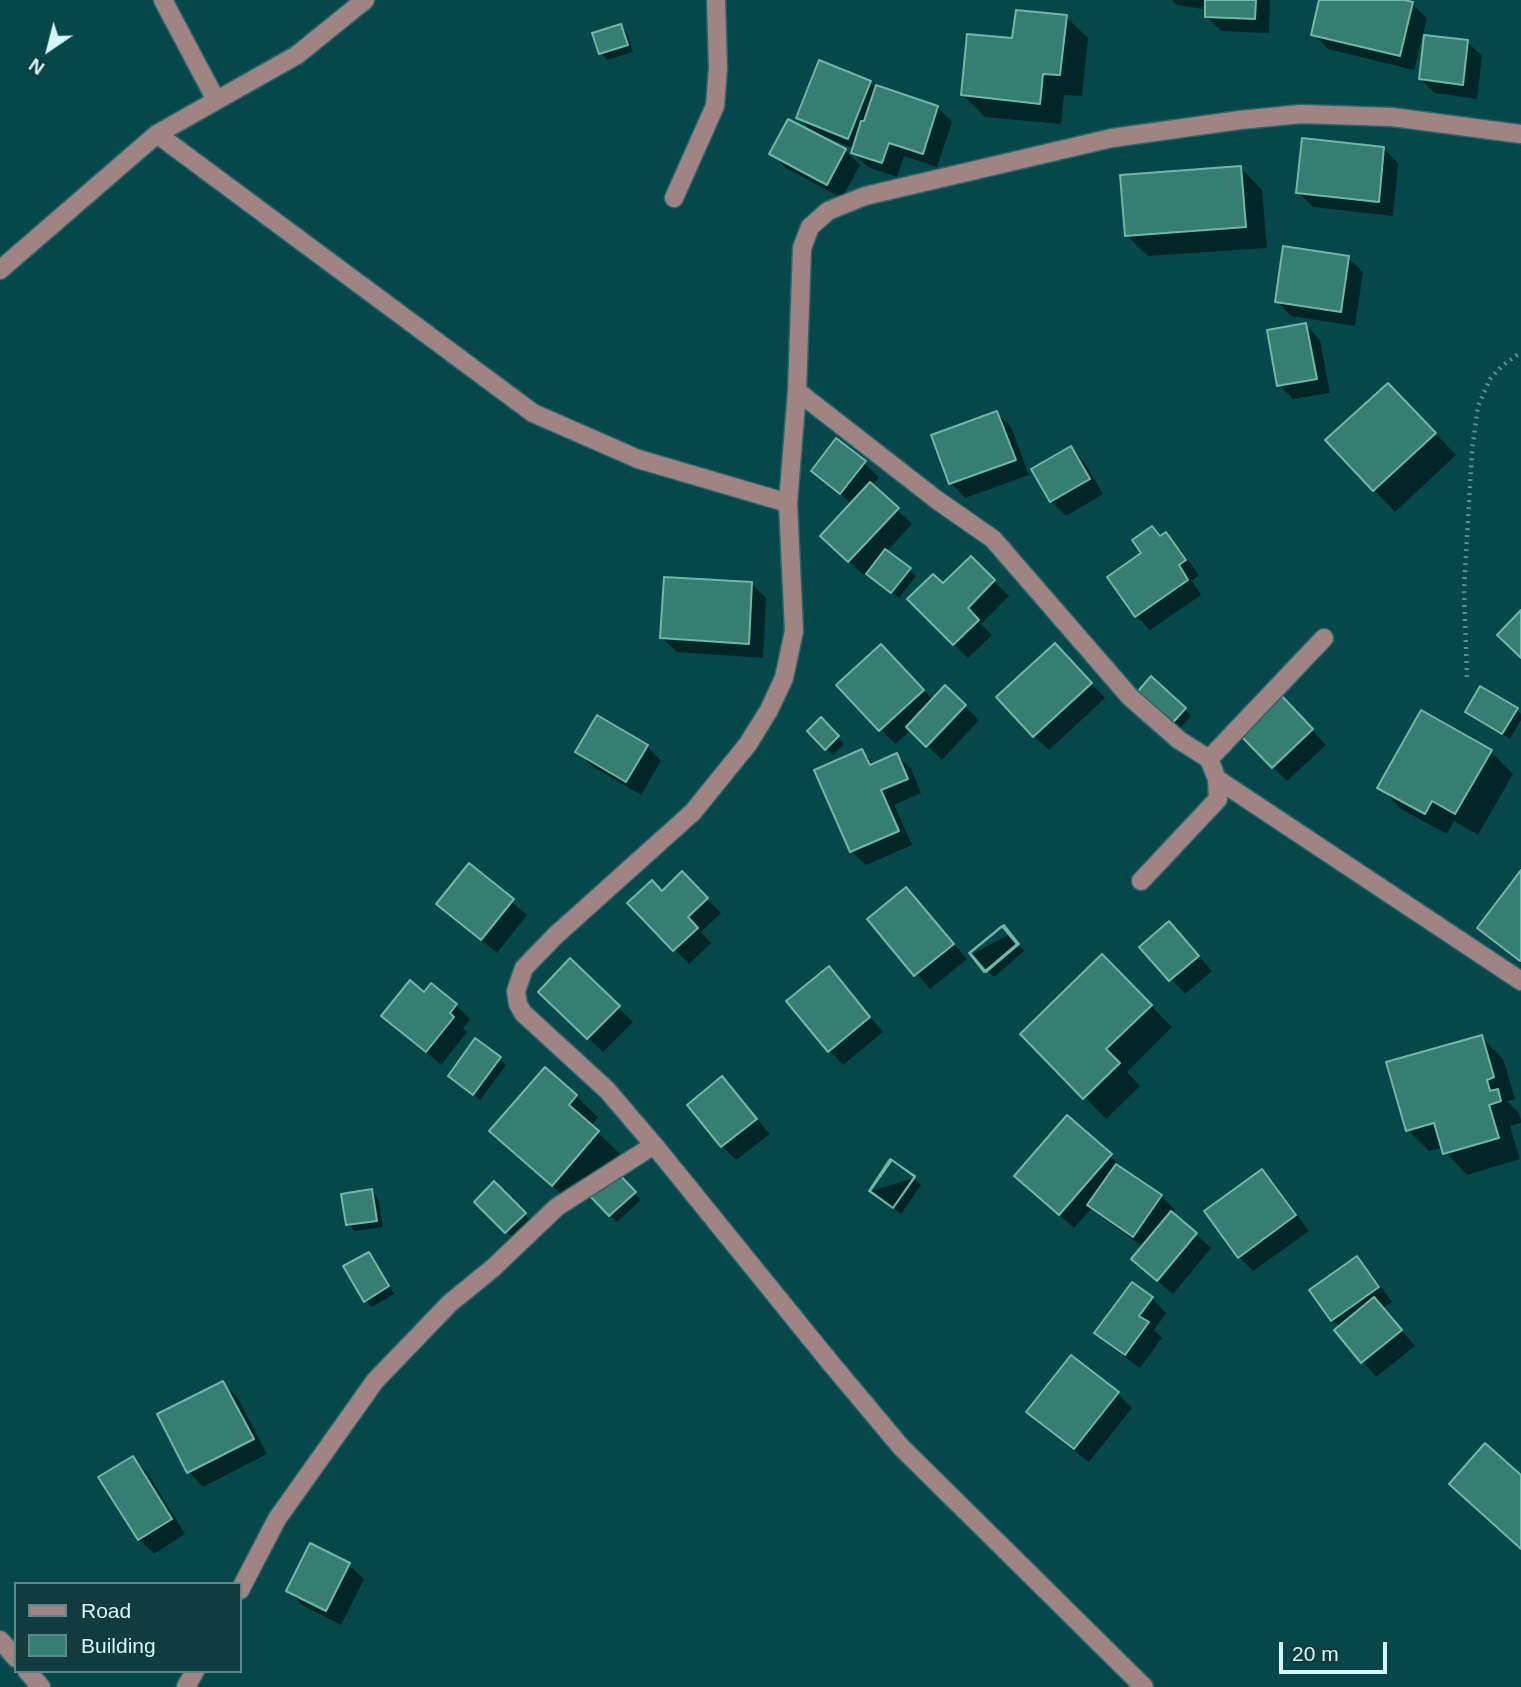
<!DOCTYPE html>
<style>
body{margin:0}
#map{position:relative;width:1521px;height:1687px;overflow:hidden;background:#05474b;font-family:Arial,sans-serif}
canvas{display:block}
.legend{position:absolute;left:14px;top:1582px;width:228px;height:91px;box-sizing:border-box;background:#123b3d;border:2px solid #608789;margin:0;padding:9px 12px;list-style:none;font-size:21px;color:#d4f8fb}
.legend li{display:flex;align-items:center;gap:14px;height:35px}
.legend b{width:35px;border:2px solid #608789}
.north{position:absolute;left:14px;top:14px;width:70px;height:70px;-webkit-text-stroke:5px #123b3d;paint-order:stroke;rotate:215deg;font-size:19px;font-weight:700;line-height:28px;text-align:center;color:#d4f8fb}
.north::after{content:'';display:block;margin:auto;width:24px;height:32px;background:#d4f8fb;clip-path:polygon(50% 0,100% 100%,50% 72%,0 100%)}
.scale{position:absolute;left:1279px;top:1642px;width:108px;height:32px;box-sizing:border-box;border:4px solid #d4f8fb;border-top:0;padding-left:9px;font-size:21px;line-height:24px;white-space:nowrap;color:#d4f8fb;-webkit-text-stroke:5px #123b3d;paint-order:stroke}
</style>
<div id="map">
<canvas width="1521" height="1687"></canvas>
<ul class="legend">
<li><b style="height:9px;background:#9f8483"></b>Road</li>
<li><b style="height:19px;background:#367e72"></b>Building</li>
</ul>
<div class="north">N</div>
<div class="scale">20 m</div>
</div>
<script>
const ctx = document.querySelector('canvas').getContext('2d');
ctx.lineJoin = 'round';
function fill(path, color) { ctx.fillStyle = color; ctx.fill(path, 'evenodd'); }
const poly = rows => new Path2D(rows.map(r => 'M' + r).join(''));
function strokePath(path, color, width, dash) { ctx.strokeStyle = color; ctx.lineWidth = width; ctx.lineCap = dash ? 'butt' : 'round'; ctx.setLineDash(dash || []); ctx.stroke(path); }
fill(poly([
 [1172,0,1204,0,1203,9,1177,5],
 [1207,0,1270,0,1269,33,1221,31,1206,16],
 [1321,0,1396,0,1412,4,1427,18,1414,70,1328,49,1313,34],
 [1066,17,1088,38,1082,96,1064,95,1061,124,985,117,963,95,1014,40],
 [620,26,627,33,633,52,607,60,601,53],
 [1467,42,1482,56,1477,99,1435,93,1420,79],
 [870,82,875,87,937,107,952,122,937,167,904,156,897,177,868,167,853,153,855,149,826,137,825,140,845,150,860,165,842,198,786,168,771,154,813,132,798,117],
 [1384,149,1398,163,1393,216,1313,207,1298,192],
 [1241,168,1262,190,1267,248,1148,256,1126,235],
 [1348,258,1363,272,1355,326,1291,316,1277,301],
 [1306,325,1320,340,1330,393,1293,399,1279,385],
 [1410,407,1456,455,1395,512,1374,490],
 [997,413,1011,427,1029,475,965,498,951,483],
 [1071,448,1085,463,1103,494,1066,516,1051,501,1033,470],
 [864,463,879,477,872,486,912,524,886,552,916,576,899,598,866,572,864,575,836,550,852,504,813,470],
 [1166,535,1180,549,1199,575,1192,581,1201,595,1150,630,1136,616,1143,554],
 [971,558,1009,596,981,624,992,635,968,658,909,599,943,586],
 [752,584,766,598,763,658,677,652,662,638],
 [896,660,933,700,945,687,979,720,942,760,911,730,895,744,839,685],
 [1069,660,1105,698,1049,750,1034,736],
 [1135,697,1185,709,1191,716,1175,734],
 [1516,709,1521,714,1521,720,1510,739,1474,718,1467,711],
 [1294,711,1326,745,1287,781,1273,767],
 [821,720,844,744,833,755,809,731],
 [647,746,661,761,641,795,592,766,577,751],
 [862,751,875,765,897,755,911,769,921,793,894,805,912,845,866,865,851,851],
 [1491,752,1513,774,1478,835,1454,821,1447,834,1401,809,1380,787],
 [469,866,527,915,497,953,438,904],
 [1521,873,1521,963,1479,927],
 [682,874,721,913,701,932,711,943,689,964,630,903,662,893],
 [906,889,967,959,930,989,870,919],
 [1010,934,1024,951,994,977,972,954],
 [1183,938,1212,971,1185,994,1142,947],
 [1102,956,1172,1027,1127,1072,1140,1086,1106,1119,1022,1034],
 [570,961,633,1022,603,1052,555,1006],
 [829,968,883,1032,843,1065,829,1050],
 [425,994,456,1005,470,1019,463,1029,467,1032,441,1065,384,1016],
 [1481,1037,1503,1059,1515,1099,1507,1101,1519,1113,1521,1120,1521,1123,1510,1126,1520,1159,1467,1175,1442,1148,1429,1151,1408,1130],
 [499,1058,506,1065,480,1100,450,1076],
 [722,1079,770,1134,736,1160,722,1146],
 [576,1096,598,1117,591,1126,620,1154,575,1206,491,1131],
 [1067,1117,1125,1170,1161,1196,1175,1210,1173,1214,1211,1248,1173,1294,1148,1273,1143,1247,1104,1219,1092,1208,1074,1228,1031,1190],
 [1262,1171,1276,1186,1309,1231,1253,1271,1239,1257],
 [615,1173,641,1200,617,1222,592,1195],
 [914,1178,921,1185,901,1214,871,1191],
 [494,1184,531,1221,513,1238,476,1202],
 [372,1191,378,1198,383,1227,355,1231,348,1224],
 [368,1254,375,1261,394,1294,372,1307,365,1300],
 [1357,1258,1371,1273,1392,1302,1383,1308,1415,1346,1376,1377,1336,1330,1340,1327,1333,1320],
 [1132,1284,1152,1298,1166,1313,1154,1330,1162,1338,1140,1368,1111,1347,1097,1333],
 [223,1383,237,1397,267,1454,203,1487,189,1472],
 [1118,1394,1132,1408,1089,1462,1043,1427,1029,1412],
 [132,1458,147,1472,185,1534,154,1554,139,1539,101,1477],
 [310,1545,349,1565,364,1579,341,1625,302,1605,288,1590]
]), '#0007');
const building = poly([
 [1205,0,1256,0,1255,19,1205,17,1205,0],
 [1319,0,1404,0,1413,2,1400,56,1311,35,1319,0],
 [1016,10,1067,15,1060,75,1043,74,1040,104,961,95,967,34,1012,38,1016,10],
 [621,24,628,45,599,54,592,33,621,24],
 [1424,35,1468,40,1463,85,1419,79,1424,35],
 [819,60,871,81,848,139,796,118,819,60],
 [876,85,938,106,923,154,889,143,882,163,851,153,861,121,864,121,876,85],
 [788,119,846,149,827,185,769,154,788,119],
 [1302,138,1384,147,1379,202,1296,193,1302,138],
 [1241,166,1246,227,1125,236,1120,175,1241,166],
 [1283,246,1349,256,1341,312,1275,302,1283,246],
 [1306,323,1317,379,1277,386,1267,330,1306,323],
 [1388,383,1436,433,1373,491,1325,440,1388,383],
 [997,411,1016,460,949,484,931,435,997,411],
 [836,438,866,461,840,494,811,471,836,438],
 [1071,446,1090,479,1050,502,1031,469,1071,446],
 [870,482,899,508,848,562,820,536,870,482],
 [1152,526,1160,536,1166,532,1186,560,1179,565,1188,580,1135,617,1107,577,1141,553,1132,540,1152,526],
 [885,549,911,568,891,593,866,574,885,549],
 [971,556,995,580,968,608,979,620,953,645,907,599,933,574,943,583,971,556],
 [664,577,752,582,749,644,660,638,664,577],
 [1521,610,1521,658,1497,635,1521,610],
 [1055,643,1092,683,1033,737,996,697,1055,643],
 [881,644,924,690,879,731,836,685,881,644],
 [1151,676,1186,708,1168,728,1133,697,1151,676],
 [945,685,966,705,926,747,906,727,945,685],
 [1480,686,1518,708,1502,734,1465,712,1480,686],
 [1280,694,1313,729,1272,768,1238,733,1280,694],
 [1421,710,1492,750,1455,814,1432,801,1425,814,1377,788,1421,710],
 [597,715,648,745,626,782,575,752,597,715],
 [821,717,839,736,825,750,807,731,821,717],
 [862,749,870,765,897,753,908,779,881,790,899,831,850,852,814,770,862,749],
 [469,863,514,899,481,940,436,904,469,863],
 [1521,870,1521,959,1520,961,1477,928,1521,870],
 [682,871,708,898,688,917,698,928,673,951,627,903,652,880,662,891,682,871],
 [906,887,954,944,914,976,867,919,906,887],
 [1169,921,1199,956,1169,981,1139,947,1169,921],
 [1004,925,1019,944,986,972,970,953,1004,925],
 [1002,926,1017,944,984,972,969,953,1002,926],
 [1102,954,1152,1005,1106,1049,1120,1063,1083,1099,1020,1034,1102,954],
 [570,958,620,1006,587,1039,538,992,570,958],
 [829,966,870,1017,828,1052,786,1001,829,966],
 [410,980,424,992,431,983,457,1004,450,1013,454,1017,426,1052,381,1016,410,980],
 [1482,1035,1494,1077,1487,1080,1490,1091,1498,1089,1501,1101,1489,1105,1499,1138,1443,1154,1434,1123,1406,1131,1386,1062,1482,1035],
 [475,1038,501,1057,473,1095,448,1076,475,1038],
 [545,1067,577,1095,569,1105,599,1131,552,1186,489,1131,545,1067],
 [722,1076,757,1119,721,1147,687,1105,722,1076],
 [1067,1115,1112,1154,1059,1215,1014,1176,1067,1115],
 [890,1159,915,1176,893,1208,869,1191,890,1159],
 [892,1160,915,1177,893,1208,870,1191,892,1160],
 [1116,1164,1162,1195,1133,1237,1087,1205,1116,1164],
 [1262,1169,1296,1215,1238,1258,1204,1211,1262,1169],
 [615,1170,636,1192,609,1216,589,1195,615,1170],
 [494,1181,526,1213,505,1233,474,1202,494,1181],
 [372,1189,377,1221,346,1225,341,1194,372,1189],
 [1171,1211,1197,1233,1157,1281,1131,1259,1171,1211],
 [369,1252,389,1286,364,1302,343,1266,369,1252],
 [1357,1256,1379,1287,1331,1321,1309,1290,1357,1256],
 [1132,1282,1153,1297,1139,1316,1149,1322,1125,1355,1094,1333,1132,1282],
 [1374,1297,1402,1330,1361,1363,1334,1330,1374,1297],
 [1071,1355,1119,1392,1074,1449,1026,1412,1071,1355],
 [223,1381,254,1439,187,1473,157,1414,223,1381],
 [1485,1443,1521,1475,1521,1549,1449,1484,1485,1443],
 [133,1456,172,1519,138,1540,98,1477,133,1456],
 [310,1543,350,1563,326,1611,286,1591,310,1543]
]);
fill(building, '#367e72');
strokePath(building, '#6fb7a9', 2);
const minor = poly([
 [163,0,216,100],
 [157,134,533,413,638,459,788,503],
 [674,198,715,106,718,68,716,0],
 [0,270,157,134,297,55,365,0],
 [797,391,937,500,993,539,1130,697,1179,740,1209,759,1217,779,1218,799,1141,881],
 [1209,759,1324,638],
 [1217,779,1521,981],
 [654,1145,829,1361,901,1447,1144,1687],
 [240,1590,277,1519,375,1381,450,1303,493,1268,557,1207,654,1145,607,1090,523,1013,518,1004,516,991,524,968,556,935,693,812,748,744,769,710,784,678,794,631,788,503,797,391,802,248,810,227,828,211,865,196,1112,138,1240,120,1301,114,1392,117,1521,134],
 [0,1640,16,1658],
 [27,1671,41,1687],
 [186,1687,195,1671]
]);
strokePath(minor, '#2a676b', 21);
strokePath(poly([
 [1467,677,1464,590,1472,451,1478,406,1490,379,1502,366,1521,352]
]), '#598f93', 4.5, [2, 5]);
strokePath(minor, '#9f8483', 18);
</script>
